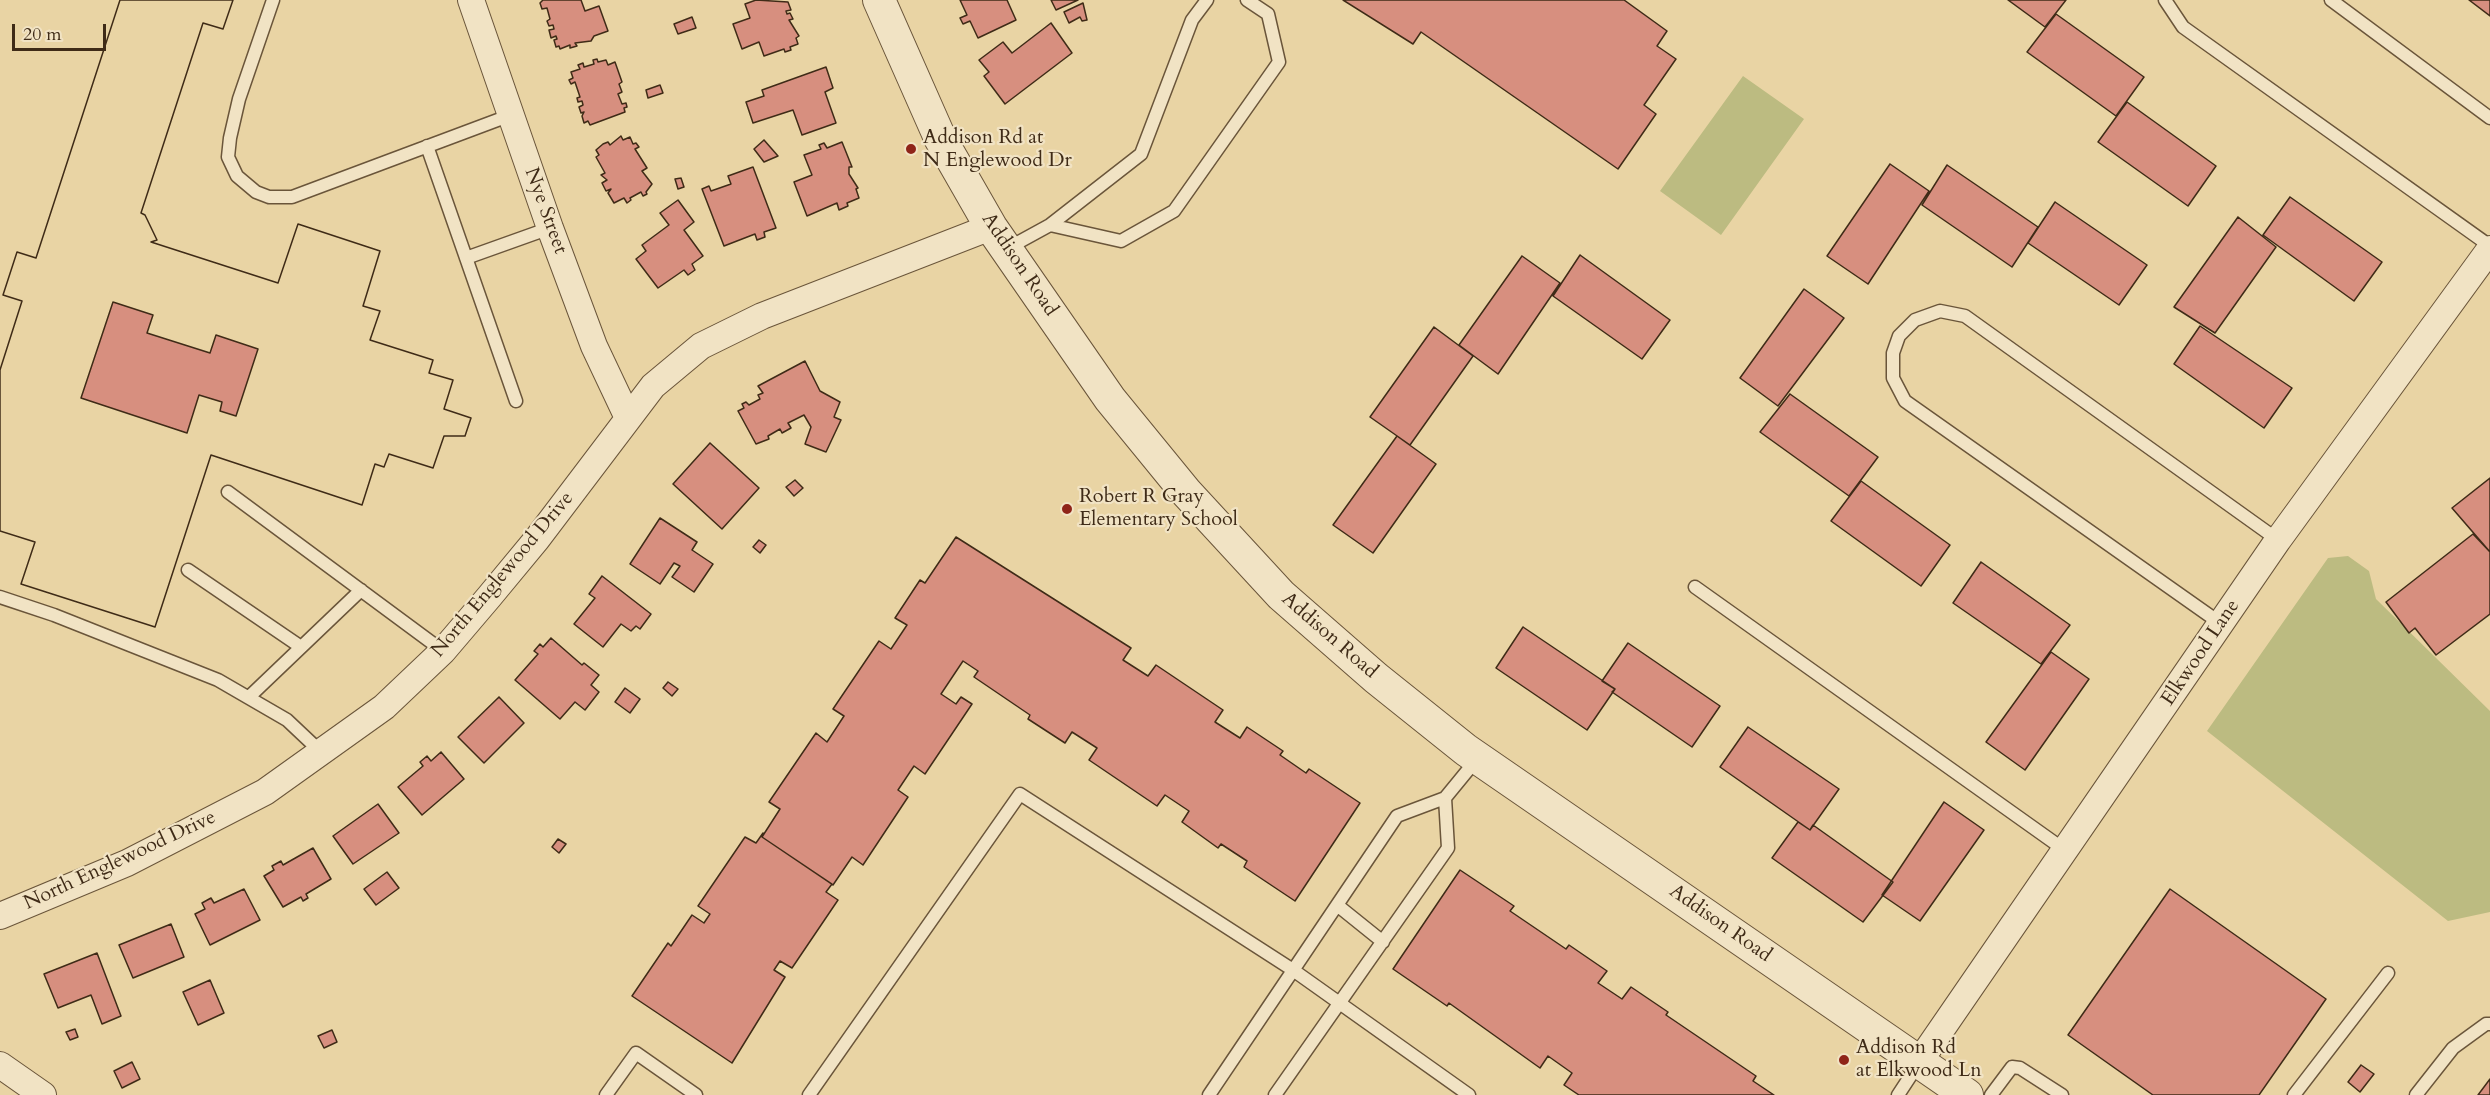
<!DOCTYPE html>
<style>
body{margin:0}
#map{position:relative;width:2490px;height:1095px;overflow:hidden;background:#e9d4a4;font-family:Cardo,serif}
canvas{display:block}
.scale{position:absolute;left:12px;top:24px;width:94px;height:27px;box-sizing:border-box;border:3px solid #3f2b17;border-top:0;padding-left:8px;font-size:18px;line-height:21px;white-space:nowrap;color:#3f2b17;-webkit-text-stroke:4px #f1e3c4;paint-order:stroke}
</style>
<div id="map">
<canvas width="2490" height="1095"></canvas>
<div class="scale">20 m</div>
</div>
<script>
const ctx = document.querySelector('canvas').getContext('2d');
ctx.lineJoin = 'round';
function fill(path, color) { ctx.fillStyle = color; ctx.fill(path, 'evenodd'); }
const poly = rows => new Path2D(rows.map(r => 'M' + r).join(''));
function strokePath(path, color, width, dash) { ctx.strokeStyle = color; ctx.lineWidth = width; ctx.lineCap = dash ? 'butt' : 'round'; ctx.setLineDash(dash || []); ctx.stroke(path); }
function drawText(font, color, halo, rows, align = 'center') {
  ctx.font = font + ' Cardo,serif'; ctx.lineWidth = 4.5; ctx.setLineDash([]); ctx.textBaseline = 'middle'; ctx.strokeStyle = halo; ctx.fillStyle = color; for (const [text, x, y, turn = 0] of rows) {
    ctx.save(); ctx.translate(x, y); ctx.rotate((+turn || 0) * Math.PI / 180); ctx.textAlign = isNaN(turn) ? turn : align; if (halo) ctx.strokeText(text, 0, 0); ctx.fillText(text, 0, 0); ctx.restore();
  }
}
fill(poly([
 [1743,76,1804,119,1721,235,1660,191],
 [2348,556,2369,571,2376,599,2490,711,2490,912,2448,921,2207,731,2328,558]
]), '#bcbb81');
const building = poly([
 [120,0,233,0,223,29,203,23,141,213,145,215,157,240,151,242,278,283,298,224,380,251,363,306,380,311,370,340,433,360,429,373,453,380,444,409,471,418,465,436,444,436,433,468,389,454,384,467,375,464,362,505,211,455,155,627,21,584,35,542,0,531,0,370,22,301,3,295,17,252,36,258,120,0],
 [113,302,153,315,147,333,210,353,216,335,258,349,236,416,220,411,222,402,199,395,187,433,81,398,113,302],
 [120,0,233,0,223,29,203,23,141,213,145,215,157,240,151,242,278,283,298,224,380,251,363,306,380,311,370,340,433,360,429,373,453,380,444,409,471,418,465,436,444,436,433,468,389,454,384,467,375,464,362,505,211,455,155,627,21,584,35,542,0,531,0,370,22,301,3,295,17,252,36,258,120,0],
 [543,0,581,0,585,11,599,6,608,31,594,36,591,41,575,43,577,46,570,48,570,45,560,49,559,46,556,47,554,40,557,39,556,36,551,38,549,30,554,29,553,25,549,26,547,21,550,19,547,8,542,9,540,3,543,0],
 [756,0,788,2,791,10,786,11,787,14,790,13,793,19,789,20,799,36,796,38,798,44,790,47,791,50,785,52,784,49,764,56,759,42,742,49,733,24,750,18,745,4,756,0],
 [960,0,1007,0,1016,20,978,38,970,21,963,24,960,18,967,15,960,0],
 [1051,0,1078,0,1056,10,1051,0],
 [1343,0,1624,0,1667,31,1657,46,1676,59,1644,105,1656,114,1618,169,1421,32,1413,44,1343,0],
 [2008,0,2066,0,2045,27,2008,0],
 [2469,0,2490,0,2490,16,2469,0],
 [1083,3,1087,20,1082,21,1080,17,1069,23,1064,12,1083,3],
 [2056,14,2144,77,2116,116,2027,52,2056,14],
 [692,17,696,28,678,34,674,24,692,17],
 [1051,23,1072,53,1005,104,984,76,989,72,979,60,1003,42,1012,53,1051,23],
 [597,59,598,62,606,60,608,65,615,62,622,82,619,84,622,92,618,94,622,104,626,103,627,107,624,108,625,112,590,125,588,121,584,123,582,116,584,112,581,113,579,107,583,105,582,101,578,102,577,98,580,97,575,82,571,84,569,80,573,78,571,72,580,69,578,65,583,63,584,67,594,64,593,60,597,59],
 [826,67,833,88,825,92,836,123,802,135,793,110,753,123,746,102,764,96,762,90,826,67],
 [660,85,663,93,648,98,646,90,660,85],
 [2127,102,2216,166,2188,206,2098,142,2127,102],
 [621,136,623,140,630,137,633,144,636,143,639,147,635,149,647,168,642,171,652,184,646,192,647,194,643,196,641,192,630,198,631,200,627,203,624,198,614,203,608,193,611,189,606,191,602,183,607,180,601,175,605,173,596,157,599,155,596,150,603,144,608,142,610,145,621,136],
 [764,140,778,156,764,162,754,149,764,140],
 [842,142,852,167,849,167,849,174,858,188,856,189,859,198,847,203,848,206,839,210,837,203,807,216,794,182,812,175,804,155,821,149,819,145,824,143,827,148,842,142],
 [1890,164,1929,191,1868,284,1827,256,1890,164],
 [1947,165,2038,227,2012,267,1922,205,1947,165],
 [753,167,776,228,764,232,765,237,757,240,755,234,724,246,702,189,709,186,711,191,731,184,728,176,753,167],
 [681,178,684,187,678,189,675,179,681,178],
 [2290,197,2382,262,2354,301,2263,235,2290,197],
 [678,200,694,222,684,230,703,256,692,264,695,270,688,275,684,270,658,288,636,259,646,251,642,245,669,225,660,213,678,200],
 [2055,202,2147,265,2119,305,2028,243,2055,202],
 [2238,217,2276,247,2215,333,2174,307,2238,217],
 [1580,255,1670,320,1642,359,1553,296,1580,255],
 [1522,256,1560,283,1498,374,1459,345,1522,256],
 [1804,289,1844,318,1778,406,1740,378,1804,289],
 [2200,326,2292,388,2264,428,2174,364,2200,326],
 [1434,327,1473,356,1410,445,1370,417,1434,327],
 [805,361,820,391,840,402,834,417,841,420,826,452,805,444,811,427,804,415,788,423,791,428,782,433,780,429,768,436,769,439,756,444,738,411,744,408,742,404,746,402,749,405,760,399,758,395,763,393,758,386,805,361],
 [1790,394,1878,457,1849,496,1760,432,1790,394],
 [1397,436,1436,464,1373,553,1333,525,1397,436],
 [710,443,759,488,722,529,673,484,710,443],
 [2490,478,2490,552,2452,508,2490,478],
 [795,480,803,488,794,496,786,487,795,480],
 [1861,481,1950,545,1921,586,1831,521,1861,481],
 [660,518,697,542,692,550,713,564,694,592,672,577,680,566,674,563,660,584,630,564,660,518],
 [2473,534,2490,552,2490,614,2436,655,2415,628,2409,633,2386,602,2473,534],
 [956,537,1131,648,1123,660,1148,676,1156,665,1223,710,1215,722,1240,738,1247,727,1283,751,1280,755,1306,773,1309,769,1360,803,1295,901,1244,867,1247,861,1221,844,1218,848,1182,822,1189,811,1165,795,1157,806,1089,760,1097,748,1072,732,1065,743,1028,719,1030,715,974,677,978,671,963,661,941,694,956,704,961,697,972,704,925,774,914,766,898,790,908,797,863,865,852,857,833,885,762,837,780,809,769,802,816,733,827,742,844,716,833,709,879,641,891,649,907,625,895,618,920,580,925,583,956,537],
 [759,540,766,545,760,553,753,547,759,540],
 [1981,562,2070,625,2041,664,1953,603,1981,562],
 [602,576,651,614,640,629,636,626,631,631,621,624,603,647,574,624,595,598,589,594,602,576],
 [1523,627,1615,689,1587,730,1496,668,1523,627],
 [551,638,582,665,584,663,599,675,591,685,599,692,585,710,575,702,560,719,515,680,538,654,534,651,540,644,543,647,551,638],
 [1628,643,1720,706,1692,747,1612,692,1615,689,1602,681,1628,643],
 [2051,652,2089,679,2025,770,1986,742,2051,652],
 [668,682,678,689,672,696,663,688,668,682],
 [625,688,640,699,630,713,615,702,625,688],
 [499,697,524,723,484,763,458,737,499,697],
 [1748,727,1839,789,1810,830,1720,767,1748,727],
 [441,752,464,779,422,815,398,787,423,766,420,762,427,756,431,761,441,752],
 [1944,802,1984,830,1920,921,1882,895,1944,802],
 [378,804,399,833,353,864,333,836,378,804],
 [1798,822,1810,830,1813,825,1893,882,1863,922,1772,858,1798,822],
 [763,833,762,837,832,884,826,892,838,900,792,968,780,961,774,970,785,977,732,1063,632,996,668,943,671,946,692,915,704,923,710,914,698,906,745,837,756,843,763,833],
 [558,839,566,844,559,853,552,847,558,839],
 [313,848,331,879,306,894,308,898,303,901,301,897,283,907,264,876,274,870,272,866,281,861,283,865,313,848],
 [1460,870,1514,906,1510,911,1566,949,1569,945,1607,971,1598,983,1622,999,1631,987,1668,1012,1666,1015,1756,1076,1753,1081,1774,1095,1579,1095,1564,1085,1572,1073,1548,1056,1540,1068,1449,1003,1447,1006,1393,969,1460,870],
 [387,872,399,888,376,905,364,889,387,872],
 [244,889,260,920,210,945,195,914,205,909,202,903,211,898,214,903,244,889],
 [2170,889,2326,999,2259,1095,2153,1095,2068,1035,2170,889],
 [171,924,184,957,133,978,119,945,171,924],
 [97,953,121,1016,102,1024,91,995,58,1008,44,974,97,953],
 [210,980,224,1013,198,1025,183,992,210,980],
 [75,1029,78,1037,70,1040,66,1032,75,1029],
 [332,1030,337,1042,324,1048,318,1036,332,1030],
 [132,1062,140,1079,122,1088,114,1071,132,1062],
 [2361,1065,2374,1074,2360,1092,2348,1082,2361,1065],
 [2490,1079,2490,1095,2478,1095,2490,1079]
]);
fill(building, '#d78f7f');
strokePath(building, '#3f2b17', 1.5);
const service = poly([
 [273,0,239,99,230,138,228,157,237,176,256,192,269,197,292,197,511,115],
 [2165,0,2183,27,2490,246],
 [2331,0,2490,118],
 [427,146,516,401],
 [1050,225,1141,154,1192,20,1207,0],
 [1008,248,1050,225,1121,241,1174,211,1279,62,1268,14,1247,0],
 [466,258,550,228],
 [228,492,443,651],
 [188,570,301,647],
 [1695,587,2066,851],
 [0,597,54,615,218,680,287,720,322,753],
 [2220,623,1905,401,1893,378,1893,353,1899,336,1915,320,1940,311,1965,316,2278,540],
 [249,697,361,590],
 [1445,798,1477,759],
 [1337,905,1383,942],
 [606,1095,636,1053,696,1095],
 [809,1095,1020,794,1293,970,1469,1095],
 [1209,1095,1397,816,1445,798,1448,848,1275,1095],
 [1898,1095,1919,1063],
 [1991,1095,2012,1067,2020,1068,2062,1095],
 [2294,1095,2388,973],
 [2416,1095,2453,1048,2486,1024,2490,1024]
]);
const minor = poly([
 [471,0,550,228,594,346,628,418],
 [0,916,127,863,265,792,384,707,443,651,489,597,537,539,653,386,701,346,762,316,991,227],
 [1919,1062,2278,540,2490,249],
 [0,1065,43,1095]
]);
const tertiary = poly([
 [879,0,940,138,991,227,1110,399,1186,492,1281,595,1376,678,1466,750,1967,1095]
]);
strokePath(service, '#6a553a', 15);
strokePath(minor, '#6a553a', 28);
strokePath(tertiary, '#6a553a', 34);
strokePath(service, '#f1e3c4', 12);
strokePath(minor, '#f1e3c4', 26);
strokePath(tertiary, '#f1e3c4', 32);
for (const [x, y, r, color] of [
 [911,149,6,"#8f2418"],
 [1067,509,6,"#8f2418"],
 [1844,1060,6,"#8f2418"]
]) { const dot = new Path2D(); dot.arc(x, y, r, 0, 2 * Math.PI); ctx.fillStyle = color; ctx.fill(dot); strokePath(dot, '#f1e3c4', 2); }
drawText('20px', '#3f2b17', '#f1e3c4', [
 ["Addison Rd at",923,138],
 ["N Englewood Dr",923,161],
 ["Robert R Gray",1079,497],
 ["Elementary School",1079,520],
 ["Addison Rd",1856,1048],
 ["at Elkwood Ln",1856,1071]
], 'left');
drawText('20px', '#3f2b17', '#f1e3c4', [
 ["Nye Street",545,211,70],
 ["Addison Road",1019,265,56],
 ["North Englewood Drive",503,575,-50],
 ["Addison Road",1329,636,41],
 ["Elkwood Lane",2201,653,-56],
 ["North Englewood Drive",120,861,-25],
 ["Addison Road",1720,924,35]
]);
</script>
